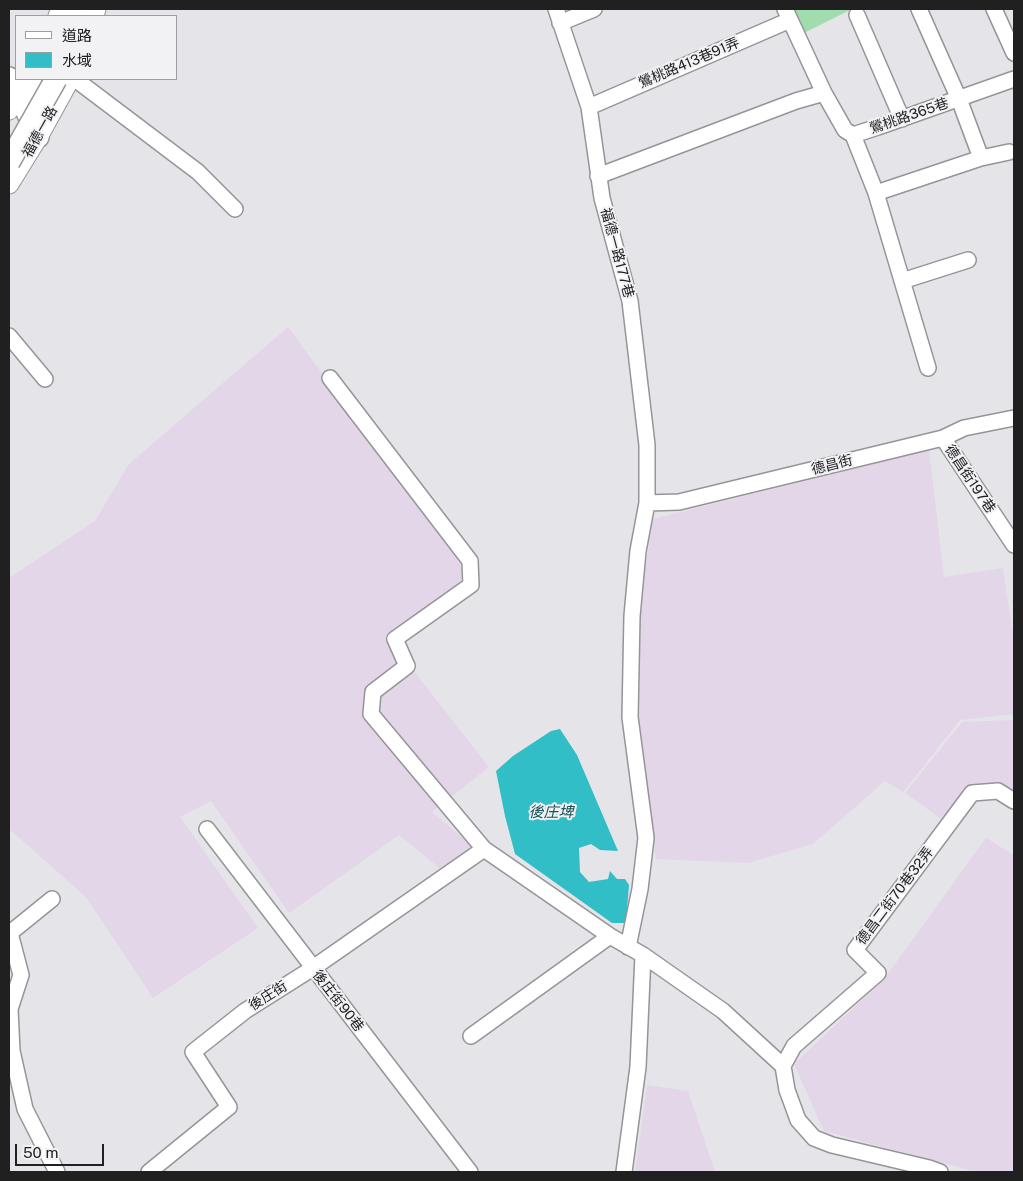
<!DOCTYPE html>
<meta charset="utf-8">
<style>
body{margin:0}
#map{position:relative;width:1023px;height:1181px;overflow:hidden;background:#e5e4e8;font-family:"Public Sans","Noto Sans TC",sans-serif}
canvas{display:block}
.frame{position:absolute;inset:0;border:10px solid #202021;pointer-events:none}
.legend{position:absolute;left:15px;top:15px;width:162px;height:65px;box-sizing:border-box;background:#f2f2f5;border:1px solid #9e9ea0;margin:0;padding:6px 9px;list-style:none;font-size:15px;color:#202021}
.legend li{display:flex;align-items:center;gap:10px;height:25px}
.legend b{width:25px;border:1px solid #9e9ea0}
.scale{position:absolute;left:15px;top:1144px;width:89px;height:22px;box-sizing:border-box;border:2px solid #202021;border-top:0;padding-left:6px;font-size:15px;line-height:18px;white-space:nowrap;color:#202021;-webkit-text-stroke:4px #f2f2f5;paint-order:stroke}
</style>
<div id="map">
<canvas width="1023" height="1181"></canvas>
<div class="frame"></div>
<ul class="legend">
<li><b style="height:6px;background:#fff"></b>道路</li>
<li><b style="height:14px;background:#32bec6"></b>水域</li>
</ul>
<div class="scale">50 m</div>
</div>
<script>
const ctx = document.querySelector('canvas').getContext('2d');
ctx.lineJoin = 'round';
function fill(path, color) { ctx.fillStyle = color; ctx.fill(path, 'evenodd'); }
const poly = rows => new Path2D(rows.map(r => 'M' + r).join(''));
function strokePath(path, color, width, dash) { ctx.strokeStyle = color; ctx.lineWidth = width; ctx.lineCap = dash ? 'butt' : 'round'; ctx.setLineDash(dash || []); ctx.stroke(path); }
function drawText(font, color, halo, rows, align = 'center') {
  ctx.font = font + ' "Public Sans","Noto Sans TC",sans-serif'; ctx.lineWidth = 4; ctx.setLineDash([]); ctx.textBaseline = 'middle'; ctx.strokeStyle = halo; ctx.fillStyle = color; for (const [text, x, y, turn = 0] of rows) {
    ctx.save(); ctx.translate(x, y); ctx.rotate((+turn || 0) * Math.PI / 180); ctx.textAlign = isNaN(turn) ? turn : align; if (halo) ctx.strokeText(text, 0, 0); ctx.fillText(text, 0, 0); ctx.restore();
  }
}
fill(poly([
 [288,327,450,547,466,575,394,646,489,767,432,812,477,850,444,872,399,835,289,913,211,801,180,817,258,928,153,998,86,897,9,829,9,578,95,521,129,464],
 [929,450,944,577,1003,568,1014,642,1014,714,960,720,903,792,885,781,813,844,748,863,656,859,635,714,638,615,653,519],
 [1014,720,1014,795,999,784,944,821,905,793,962,722],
 [986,838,1014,855,1014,1172,976,1172,824,1131,794,1064,884,979],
 [647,1085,688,1091,715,1172,635,1172]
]), '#e3d6e9');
fill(poly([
 [793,9,852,9,804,33]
]), '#a0dcad');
fill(poly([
 [560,729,577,755,618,851,600,850,591,844,579,848,580,872,589,882,608,879,610,871,617,879,625,879,629,885,626,923,612,923,515,854,505,816,496,771,513,756,551,731]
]), '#32bec6');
const minor = poly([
 [556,9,589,107,602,198,630,301,647,445,647,503,638,551,632,616,630,717,646,838,640,889,628,947],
 [785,9,824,93,845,130,853,135,878,127,1014,79],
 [994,9,1014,53],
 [857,15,902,119],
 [560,23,594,9],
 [75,79,198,172,235,209],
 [589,107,790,20],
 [853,135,876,193,928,368],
 [981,158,1009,152],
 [598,176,796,101,824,93],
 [876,193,981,158,959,99,919,9],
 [902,281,968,260],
 [9,336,45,379],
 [330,378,470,561,471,585,395,639,407,666,373,692,371,714,484,849,610,936,643,955,723,1011,783,1066],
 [943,438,1014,545],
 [647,503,679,502,943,438,964,428,1014,418],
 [207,829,470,1172],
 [52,899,10,933,21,975,10,1009,12,1051,25,1109,57,1172],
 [471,1036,610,936],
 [149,1172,229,1107,193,1052,245,1011,313,968,484,849],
 [624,1172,638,1067,643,955],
 [940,1172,929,1168,832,1145,814,1138,798,1120,787,1090,783,1066,794,1046,878,973,855,950,972,793,998,791,1014,801]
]);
const major = poly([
 [58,16,62,9],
 [94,16,96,9],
 [31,79,33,87,38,91,61,92],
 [9,110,24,84],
 [9,184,38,137,70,79]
]);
const highway = poly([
 [72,16,76,9],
 [9,78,19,94,38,137]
]);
strokePath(minor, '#959598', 18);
strokePath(major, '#959598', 21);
strokePath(highway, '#959598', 24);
strokePath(minor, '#fff', 15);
strokePath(major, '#fff', 19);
strokePath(highway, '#fff', 21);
const highwayBridge = poly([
 [9,162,56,79]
]);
strokePath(highwayBridge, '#959598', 24, []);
strokePath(highwayBridge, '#fff', 21);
drawText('14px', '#202021', '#f2f2f5', [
 ["鶯桃路413巷91弄",689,63,-23],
 ["鶯桃路365巷",909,116,-19],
 ["福德一路",40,132,-61],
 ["福德一路177巷",617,253,75],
 ["德昌街",832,465,-14],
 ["德昌街197巷",970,479,56],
 ["德昌二街70巷32弄",895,896,-53],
 ["後庄街",268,996,-32],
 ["後庄街90巷",338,1001,52]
]);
drawText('italic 15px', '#185154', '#f2f2f5', [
 ["後庄埤",551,812]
]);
</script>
